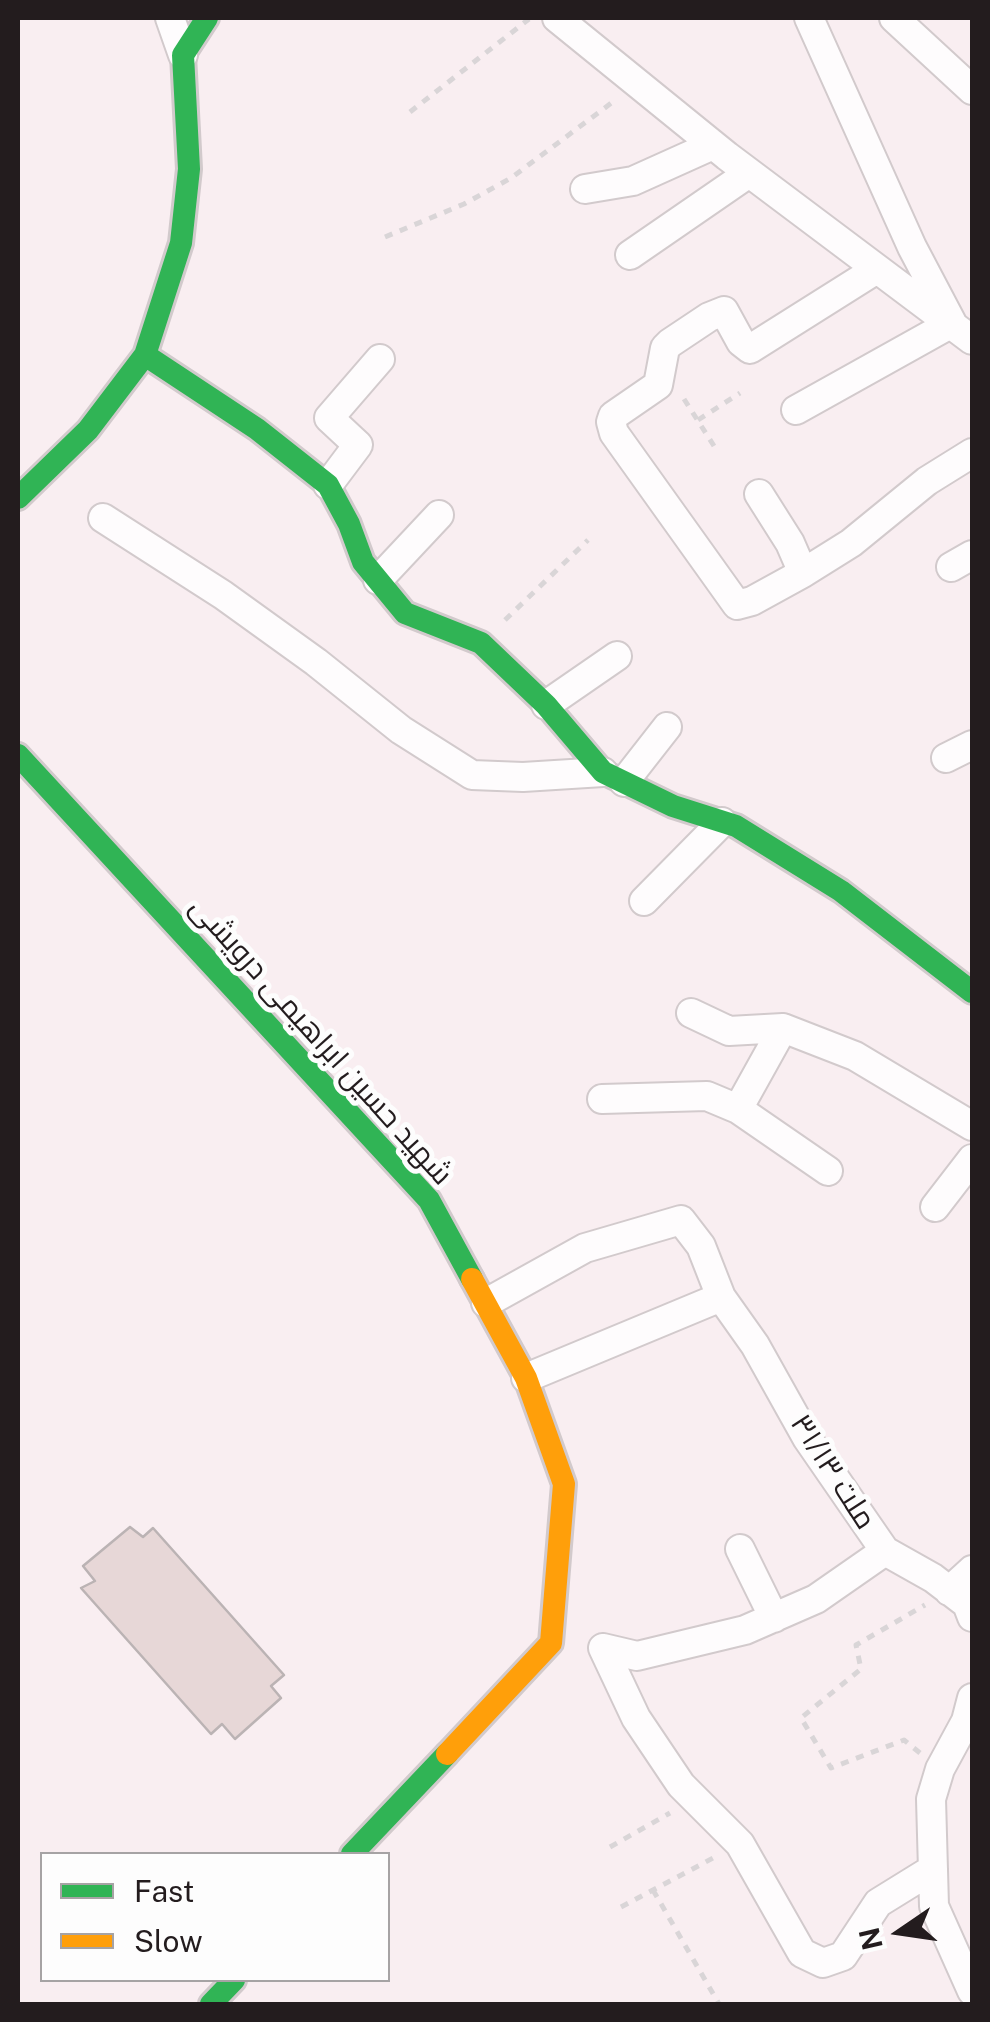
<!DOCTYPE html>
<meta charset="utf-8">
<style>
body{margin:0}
#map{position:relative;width:990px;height:2022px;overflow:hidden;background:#f9eef1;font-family:"Public Sans",sans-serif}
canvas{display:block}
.frame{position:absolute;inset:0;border:20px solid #231c1e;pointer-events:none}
.legend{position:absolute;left:40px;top:1852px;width:350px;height:130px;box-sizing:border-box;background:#fdfdfd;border:2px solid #a6a3a4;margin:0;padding:12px 18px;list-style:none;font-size:30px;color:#231c1e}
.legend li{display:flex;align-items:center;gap:20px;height:50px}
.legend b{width:50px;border:2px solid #a6a3a4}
.north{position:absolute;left:850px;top:1882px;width:100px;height:100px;-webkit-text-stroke:8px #fdfdfd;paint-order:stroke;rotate:257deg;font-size:28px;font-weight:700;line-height:40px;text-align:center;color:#231c1e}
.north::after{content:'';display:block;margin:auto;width:35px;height:45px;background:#231c1e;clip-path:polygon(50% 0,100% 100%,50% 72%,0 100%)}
</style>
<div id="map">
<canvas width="990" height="2022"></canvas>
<div class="frame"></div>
<ul class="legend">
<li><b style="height:12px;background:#30b455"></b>Fast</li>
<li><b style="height:12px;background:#ff9f0a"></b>Slow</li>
</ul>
<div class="north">N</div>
</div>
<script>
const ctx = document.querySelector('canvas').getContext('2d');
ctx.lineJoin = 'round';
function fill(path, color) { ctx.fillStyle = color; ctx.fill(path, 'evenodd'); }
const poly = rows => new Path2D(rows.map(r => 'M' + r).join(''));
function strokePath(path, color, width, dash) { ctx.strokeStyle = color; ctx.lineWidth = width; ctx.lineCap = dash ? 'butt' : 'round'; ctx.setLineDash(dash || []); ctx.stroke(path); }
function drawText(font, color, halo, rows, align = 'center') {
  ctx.font = font + ' "Public Sans",Cairo,sans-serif'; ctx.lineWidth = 10; ctx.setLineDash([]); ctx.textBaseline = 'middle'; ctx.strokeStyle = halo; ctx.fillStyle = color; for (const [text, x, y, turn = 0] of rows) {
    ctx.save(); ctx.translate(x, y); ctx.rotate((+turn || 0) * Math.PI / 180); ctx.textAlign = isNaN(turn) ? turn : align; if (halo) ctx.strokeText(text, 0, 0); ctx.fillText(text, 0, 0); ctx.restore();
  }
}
const building = poly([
 [130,1527,143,1537,153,1528,284,1675,271,1686,281,1698,235,1739,222,1724,211,1734,81,1588,95,1581,83,1566,130,1527]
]);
fill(building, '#e7d7d7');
strokePath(building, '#bbb3b4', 2.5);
const street = poly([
 [170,18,183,55],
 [557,18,727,156,972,340],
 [894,18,972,90],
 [585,189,633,181,713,145],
 [630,255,749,173],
 [796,410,952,323,912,247,809,18],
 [328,485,358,445,329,418,380,359],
 [759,494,790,543,803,573,851,543,927,481,972,453],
 [103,518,223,595,316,662,401,730,472,775,523,777,603,772],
 [951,567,972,555],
 [803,573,752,601,737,605,614,433,611,422,613,416,658,385,665,348,670,343,709,317,724,311,741,342,750,349,877,269],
 [378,580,439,515],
 [546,705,617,656],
 [946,758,972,745],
 [624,782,667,727],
 [644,901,722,822],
 [691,1013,729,1031,783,1028,855,1056,972,1126],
 [602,1099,707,1096,738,1109,828,1171],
 [738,1109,783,1028],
 [935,1207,972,1159],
 [486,1303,585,1248,681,1220,701,1246,721,1297,755,1345,807,1438,885,1551,933,1578,967,1604,972,1617],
 [526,1378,721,1297],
 [740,1549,774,1618],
 [949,1591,972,1570],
 [603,1648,636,1718,681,1785,740,1844,802,1953,823,1963,843,1956,878,1903,933,1869],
 [603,1648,637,1656,745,1630,816,1599,885,1551],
 [972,1698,966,1721,940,1769,931,1799,934,1906,972,1991]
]);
const fast = poly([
 [145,355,257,429,328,485,349,524,363,562,405,613,481,643,546,705,603,772,673,806,736,826,841,891,972,992],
 [18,498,88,430,145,355,181,243,189,169,183,55,207,18],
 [18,755,429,1200,472,1279],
 [352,1854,447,1754],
 [211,2004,234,1980]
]);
const slow = poly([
 [447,1754,551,1643,564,1484,526,1378,472,1279]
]);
strokePath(street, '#d2cacc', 32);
strokePath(fast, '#d2cacc', 28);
strokePath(slow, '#d2cacc', 28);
strokePath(poly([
 [410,112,529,19],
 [385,237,464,204,511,178,614,101],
 [684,399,714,446],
 [698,420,740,393],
 [505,620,588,540],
 [920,1753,904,1740,831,1768,801,1718,861,1669,856,1645,925,1605],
 [610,1847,670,1813],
 [653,1890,719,2004],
 [621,1907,715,1857]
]), '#d9d5d7', 5, [8, 8]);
strokePath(street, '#fefcfd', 28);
strokePath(fast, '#30b455', 22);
strokePath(slow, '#ff9f0a', 22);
drawText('30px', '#231c1e', '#fdfdfd', [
 ["شهید حسین ابراهیمی درویشی",321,1041,48],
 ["ملت ۳۱/۱۳",833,1472,57]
]);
</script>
